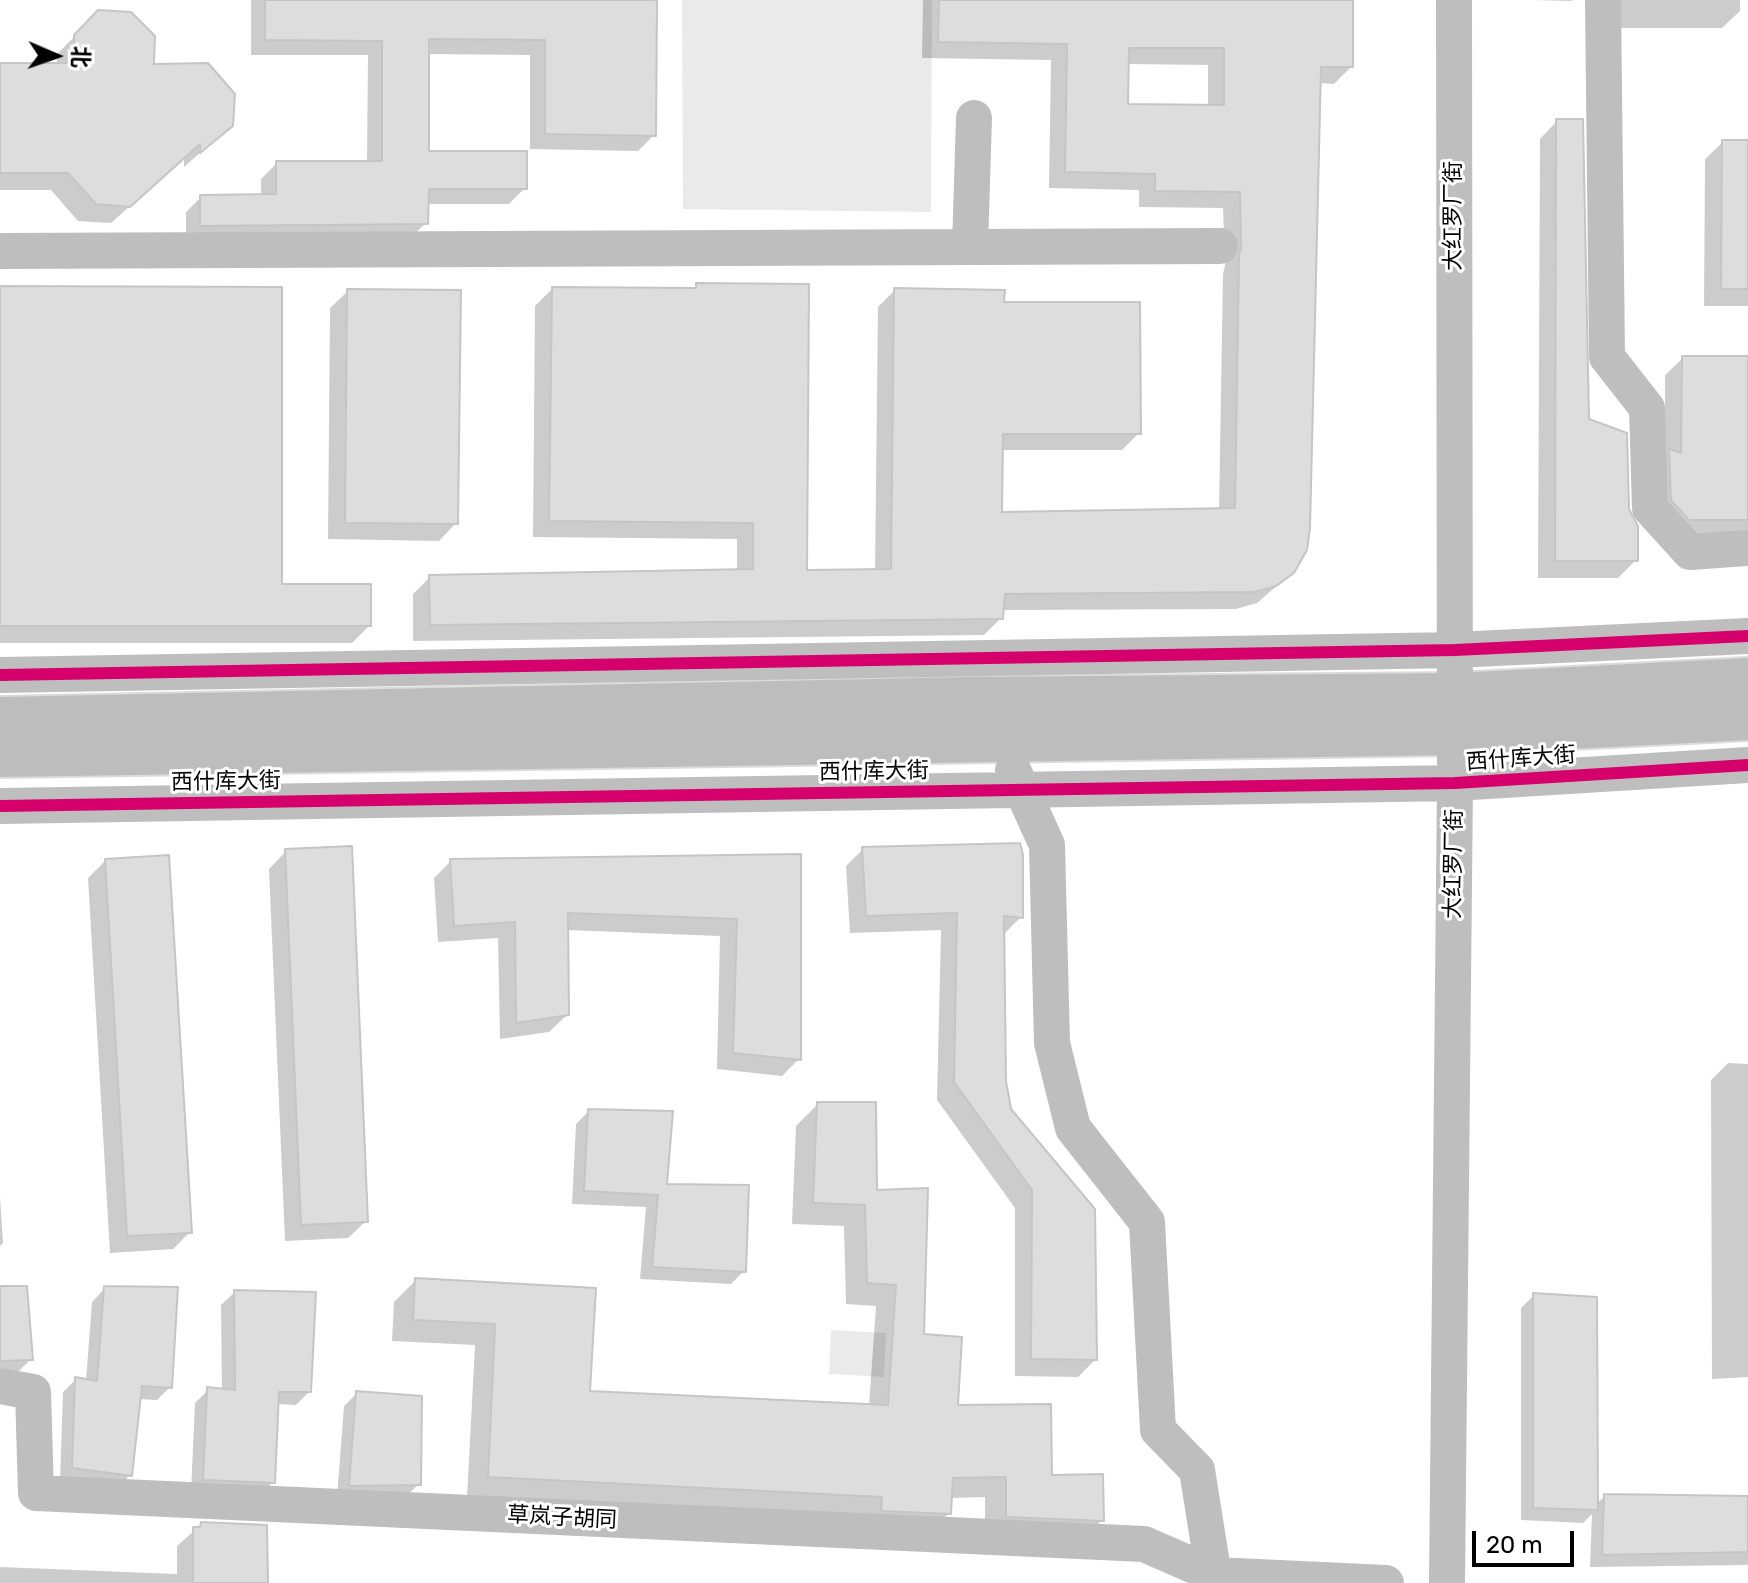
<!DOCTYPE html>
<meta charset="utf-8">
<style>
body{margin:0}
#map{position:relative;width:1748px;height:1583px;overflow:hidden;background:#fff;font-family:Rubik,"Noto Sans SC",sans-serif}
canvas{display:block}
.north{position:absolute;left:16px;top:16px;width:80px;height:80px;-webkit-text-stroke:6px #fff;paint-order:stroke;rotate:92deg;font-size:22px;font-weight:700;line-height:32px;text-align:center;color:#000}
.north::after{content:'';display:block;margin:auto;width:28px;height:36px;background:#000;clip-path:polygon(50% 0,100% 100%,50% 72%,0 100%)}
.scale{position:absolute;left:1472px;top:1531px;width:102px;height:36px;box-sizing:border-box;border:4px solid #000;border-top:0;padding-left:10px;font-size:24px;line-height:28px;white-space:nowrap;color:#000;-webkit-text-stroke:6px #fff;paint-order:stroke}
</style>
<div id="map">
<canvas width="1748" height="1583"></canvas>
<div class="north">北</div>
<div class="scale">20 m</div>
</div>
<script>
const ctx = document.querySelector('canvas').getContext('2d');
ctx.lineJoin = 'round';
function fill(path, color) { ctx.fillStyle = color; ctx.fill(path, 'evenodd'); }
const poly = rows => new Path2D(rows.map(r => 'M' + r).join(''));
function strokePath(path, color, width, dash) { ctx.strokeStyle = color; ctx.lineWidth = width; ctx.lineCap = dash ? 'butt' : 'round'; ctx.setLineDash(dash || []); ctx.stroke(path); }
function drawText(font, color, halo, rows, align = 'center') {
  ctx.font = font + ' Rubik,"Noto Sans SC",sans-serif'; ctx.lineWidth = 6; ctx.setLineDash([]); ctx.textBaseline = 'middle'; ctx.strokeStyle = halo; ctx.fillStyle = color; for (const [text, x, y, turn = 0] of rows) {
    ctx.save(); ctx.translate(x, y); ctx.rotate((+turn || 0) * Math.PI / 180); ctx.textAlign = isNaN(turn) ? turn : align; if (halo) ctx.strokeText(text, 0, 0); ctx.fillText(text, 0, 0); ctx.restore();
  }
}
fill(poly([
 [682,0,932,0,931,212,683,209],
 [831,1330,886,1333,884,1377,829,1374]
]), '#eaeaea');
fill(poly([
 [251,0,655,0,654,135,638,151,530,149,530,55,427,54,427,153,525,188,509,204,426,204,426,223,410,238,186,241,186,212,201,197,261,196,261,179,277,163,367,163,368,55,251,55],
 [923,0,1351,0,1351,67,1334,84,1319,83,1293,572,1257,603,1236,609,1002,610,1001,618,984,635,413,641,413,594,430,577,737,571,737,539,533,537,535,306,552,289,692,290,697,285,805,572,875,571,878,307,895,290,1002,304,1139,433,1122,450,1001,450,1000,515,1219,511,1223,274,1225,265,1223,208,1139,207,1139,190,1049,188,1051,60,922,58],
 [1127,64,1208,65,1208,107,1126,106],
 [1533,0,1573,0,1571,1],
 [1595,0,1740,0,1740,11,1722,28,1610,28],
 [99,12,152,66,232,125,184,167,184,158,111,223,78,221,51,190,0,190,0,65,57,65,57,54],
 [1557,121,1587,420,1627,509,1636,560,1618,578,1538,578,1540,139],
 [1723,142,1748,142,1748,306,1704,306,1705,159],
 [0,288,280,586,369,626,352,643,0,643],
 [348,291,456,523,439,541,328,539,330,308],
 [1683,358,1748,358,1748,537,1671,536,1654,517,1665,456,1665,375],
 [863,849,1021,917,1004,934,1004,1082,1009,1110,1095,1360,1078,1377,1015,1376,1015,1208,937,1100,941,930,850,933,846,866],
 [286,851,366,1221,348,1238,285,1241,269,869],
 [799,856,799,1059,782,1076,717,1069,720,936,566,930,567,1015,549,1032,500,1039,498,938,438,942,434,878,451,861],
 [105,861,190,1232,173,1249,110,1253,88,878],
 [1728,1063,1748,1064,1748,1377,1712,1379,1711,1080],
 [818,1104,875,1193,922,1336,956,1407,1050,1477,1102,1520,1080,1542,985,1538,985,1497,950,1498,949,1513,927,1535,467,1498,475,1345,392,1341,394,1302,416,1280,594,1290,588,1393,869,1406,876,1306,846,1304,844,1226,792,1224,796,1126],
 [589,1111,665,1186,744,1271,731,1284,640,1279,646,1207,572,1204,576,1124],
 [0,1196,3,1243,0,1246],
 [0,1288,30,1360,17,1373,0,1373],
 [105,1288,170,1387,157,1400,138,1399,130,1475,117,1488,60,1481,63,1392,76,1379,86,1381,92,1302],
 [235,1292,309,1392,296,1405,276,1404,273,1482,260,1495,191,1492,195,1403,208,1390,222,1391,221,1305],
 [1534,1295,1596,1504,1605,1496,1748,1498,1748,1565,1590,1567,1592,1514,1583,1523,1521,1520,1521,1308],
 [357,1393,419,1484,405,1497,337,1498,344,1406],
 [202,1524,266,1583,0,1583,0,1567,177,1574,177,1546]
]), '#0003');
const building = poly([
 [265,0,657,0,656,136,545,134,545,40,429,39,429,151,527,151,527,189,429,189,428,224,200,226,200,195,276,194,276,161,382,161,382,41,265,40,265,0],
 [939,0,1353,0,1353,67,1321,67,1310,528,1307,550,1294,573,1276,586,1254,592,1005,594,1003,619,430,625,429,575,753,569,753,523,549,521,552,287,696,288,696,283,809,284,807,570,891,569,894,288,1005,290,1004,302,1140,302,1141,434,1003,434,1002,512,1235,508,1239,255,1241,247,1240,192,1155,191,1155,174,1065,172,1067,44,938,42,939,0],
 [1129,48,1224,48,1224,105,1128,104,1129,48],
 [98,10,131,12,155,36,154,64,208,63,235,94,233,126,200,153,200,144,130,207,96,204,68,173,0,173,0,63,74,63,74,35,98,10],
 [1556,119,1583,119,1589,419,1627,433,1629,509,1638,526,1638,561,1555,561,1556,119],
 [1722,140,1748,140,1748,289,1721,289,1722,140],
 [0,286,282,287,282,584,371,584,371,626,0,626,0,286],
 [347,289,461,290,458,524,345,523,347,289],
 [1682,356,1748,356,1748,520,1689,520,1671,500,1669,449,1681,453,1682,356],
 [1020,843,1023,855,1023,918,1004,916,1006,1081,1011,1109,1095,1209,1097,1360,1031,1359,1032,1190,954,1082,957,913,866,916,862,847,1020,843],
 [352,846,368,1222,301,1225,285,849,352,846],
 [801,854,801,1060,733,1053,737,919,568,913,569,1015,516,1023,515,922,454,926,450,859,801,854],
 [169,855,192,1233,127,1236,105,859,169,855],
 [817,1102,876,1102,877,1190,928,1188,924,1334,962,1337,958,1405,1051,1404,1052,1475,1103,1474,1104,1521,1006,1517,1006,1477,953,1478,951,1514,881,1511,882,1497,488,1477,495,1324,413,1320,415,1278,596,1288,590,1391,888,1405,896,1285,867,1283,865,1205,813,1203,817,1102],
 [588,1109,673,1111,667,1184,749,1185,746,1272,652,1267,658,1195,584,1191,588,1109],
 [0,1286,27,1286,33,1360,0,1361,0,1286],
 [104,1286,178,1287,172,1388,142,1386,132,1476,72,1468,75,1377,97,1381,104,1286],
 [234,1290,316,1292,311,1392,279,1392,275,1483,203,1480,207,1387,235,1390,234,1290],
 [1533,1293,1597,1297,1598,1510,1533,1508,1533,1293],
 [356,1391,422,1396,421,1485,349,1486,356,1391],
 [1604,1494,1748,1496,1748,1552,1602,1555,1604,1494],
 [201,1522,267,1525,268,1583,193,1583,193,1527,200,1527,201,1522]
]);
fill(building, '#ddd');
strokePath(building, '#c5c5c5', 2);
const major = poly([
 [0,719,969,699,1455,695,1748,680],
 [0,755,1455,733,1748,718]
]);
strokePath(major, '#dbdbdb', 48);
strokePath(poly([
 [1603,0,1607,357,1647,408,1650,508,1690,552,1748,548],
 [970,247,974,118],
 [0,251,1220,246],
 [0,675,1455,650,1748,636],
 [1013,770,1047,845,1052,1043,1073,1128,1147,1222,1158,1430,1197,1470,1215,1583],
 [0,806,1455,783,1748,765],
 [0,1386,33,1392,36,1493,1144,1544,1215,1575,1386,1583],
 [1447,1583,1455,783,1454,0]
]), '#bebebe', 36);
strokePath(major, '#bdbdbd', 44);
strokePath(poly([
 [0,675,1455,650,1748,636],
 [0,806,1455,783,1748,765]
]), '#d6006c', 12);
drawText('22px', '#000', '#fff', [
 ["大红罗厂街",1454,216,-90],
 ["西什库大街",1521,759,-4],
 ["西什库大街",874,772,-1],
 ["西什库大街",226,782,-1],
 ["大红罗厂街",1454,864,-89],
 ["草岚子胡同",562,1518,3]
]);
</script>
